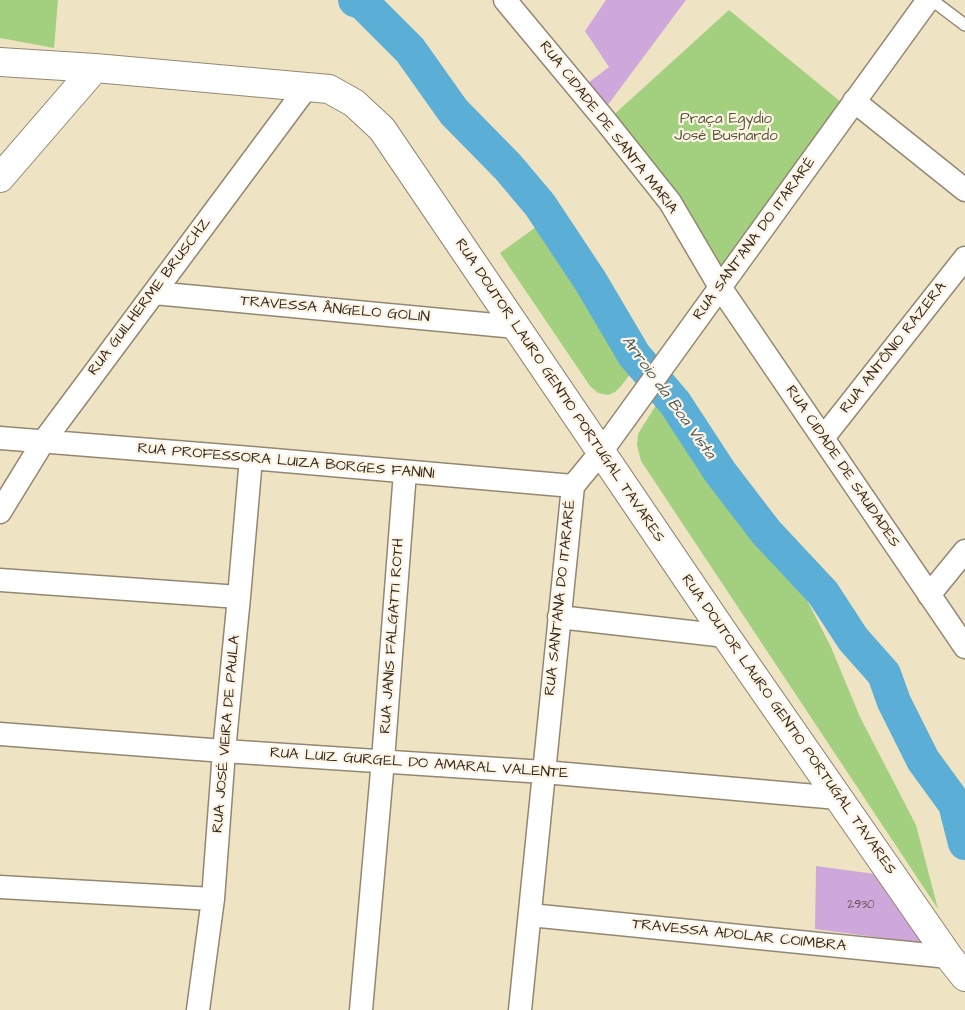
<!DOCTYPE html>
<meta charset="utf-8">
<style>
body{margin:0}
canvas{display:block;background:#eee4c4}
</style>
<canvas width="965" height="1010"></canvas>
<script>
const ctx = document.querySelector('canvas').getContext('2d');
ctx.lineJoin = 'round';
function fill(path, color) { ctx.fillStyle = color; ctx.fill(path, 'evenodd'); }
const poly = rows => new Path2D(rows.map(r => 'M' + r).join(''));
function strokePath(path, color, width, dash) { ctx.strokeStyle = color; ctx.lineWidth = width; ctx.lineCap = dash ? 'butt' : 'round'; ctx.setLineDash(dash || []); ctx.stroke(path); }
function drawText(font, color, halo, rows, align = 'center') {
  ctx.font = font + ' "Architects Daughter",sans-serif'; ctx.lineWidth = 4.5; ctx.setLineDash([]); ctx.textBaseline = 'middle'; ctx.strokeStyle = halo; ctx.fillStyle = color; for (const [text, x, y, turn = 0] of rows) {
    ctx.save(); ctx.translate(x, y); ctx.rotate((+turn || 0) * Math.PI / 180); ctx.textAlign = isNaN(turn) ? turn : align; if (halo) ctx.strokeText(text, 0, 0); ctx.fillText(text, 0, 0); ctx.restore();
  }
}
fill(poly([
 [0,0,58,0,54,48,0,38],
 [729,10,847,107,720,284,608,120],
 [536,227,554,244,570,264,594,307,615,339,637,365,621,386,615,392,608,395,598,393,590,386,500,253],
 [662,400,670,421,702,472,808,602,831,647,860,717,916,825,938,909,641,461,637,445,638,434,656,405]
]), '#a2d07e');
strokePath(poly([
 [355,0,363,3,410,50,454,112,508,167,540,205,591,282,634,355,675,403,720,472,766,532,823,593,853,639,884,674,894,702,923,760,955,804,965,843]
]), '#5baed6', 34);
fill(poly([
 [606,0,686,0,607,106,588,83,609,67,585,31],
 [816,866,875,874,928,944,815,929]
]), '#cea8da');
const service = poly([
 [932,0,965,25]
]);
const minor = poly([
 [505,0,604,119,670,202,720,287,965,647],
 [854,101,965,190],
 [154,293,516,327],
 [0,438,251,458,573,486],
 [823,438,965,258],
 [0,512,43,442,307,87],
 [0,580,239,597],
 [929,595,965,551],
 [559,617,726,636],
 [0,734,224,751,544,772,838,798],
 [0,887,213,899],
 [530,915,949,957],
 [198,1010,213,899,224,751,239,597,251,458],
 [361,1010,383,760,405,472],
 [520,1010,573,486,601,452,928,0]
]);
const tertiary = poly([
 [0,62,95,68,329,89,354,103,382,129,726,636,949,957,965,977],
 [0,178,95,68]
]);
strokePath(service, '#948771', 14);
strokePath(minor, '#948771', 25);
strokePath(tertiary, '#948771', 30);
strokePath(service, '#fff', 11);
strokePath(minor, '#fff', 22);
strokePath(tertiary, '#fff', 28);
drawText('12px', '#604a4d', null, [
 ["2930",861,905]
]);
drawText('15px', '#555436', '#fcf5e5', [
 ["Praça Egydio",726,120],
 ["José Busnardo",726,137]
]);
drawText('15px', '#3b2a1e', '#fcf5e5', [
 ["RUA CIDADE DE SANTA MARIA",608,128,52],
 ["RUA SANT'ANA DO ITARARÉ",755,239,-54],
 ["RUA GUILHERME BRUSCHZ",150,297,-53],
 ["TRAVESSA ÂNGELO GOLIN",335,310,5],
 ["RUA ANTÔNIO RAZERA",894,348,-52],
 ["RUA DOUTOR LAURO GENTIO PORTUGAL TAVARES",559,391,56],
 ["RUA PROFESSORA LUIZA BORGES FANINI",286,462,5],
 ["RUA CIDADE DE SAUDADES",842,467,56],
 ["RUA SANT'ANA DO ITARARÉ",561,598,-84],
 ["RUA JANIS FALGATTI ROTH",393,636,-86],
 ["RUA DOUTOR LAURO GENTIO PORTUGAL TAVARES",788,725,55],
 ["RUA JOSÉ VIEIRA DE PAULA",227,734,-85],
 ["RUA LUIZ GURGEL DO AMARAL VALENTE",419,764,4],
 ["TRAVESSA ADOLAR COIMBRA",739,936,6]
]);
drawText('italic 16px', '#46585e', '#fcf5e5', [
 ["Arroio da Boa Vista",668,398,54]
]);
</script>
